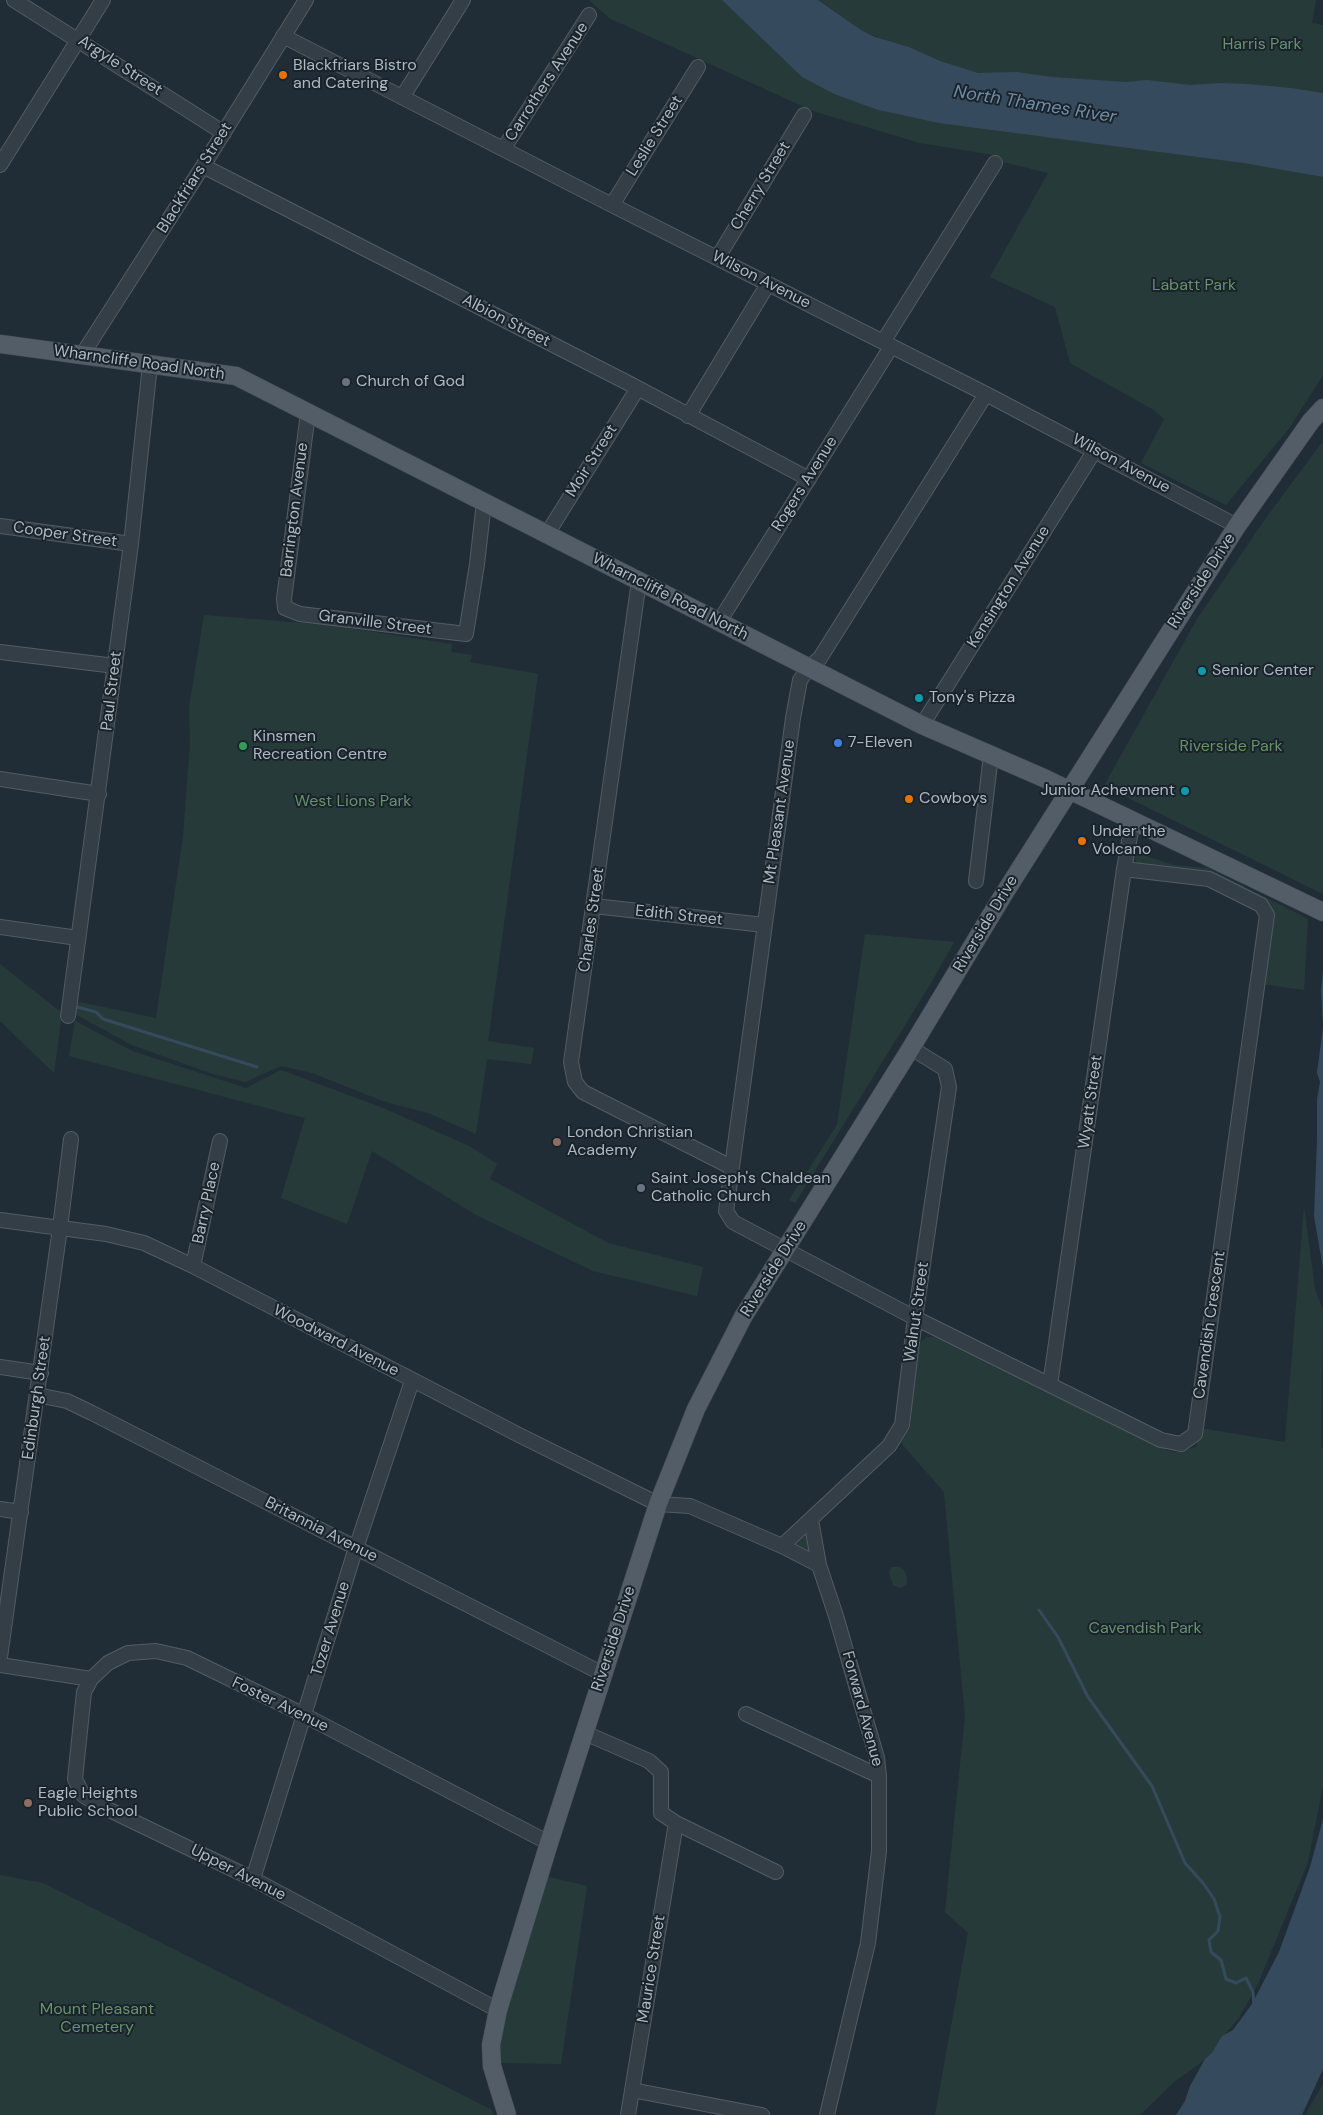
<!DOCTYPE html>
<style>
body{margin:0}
canvas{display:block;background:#212d36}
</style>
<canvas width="1323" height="2115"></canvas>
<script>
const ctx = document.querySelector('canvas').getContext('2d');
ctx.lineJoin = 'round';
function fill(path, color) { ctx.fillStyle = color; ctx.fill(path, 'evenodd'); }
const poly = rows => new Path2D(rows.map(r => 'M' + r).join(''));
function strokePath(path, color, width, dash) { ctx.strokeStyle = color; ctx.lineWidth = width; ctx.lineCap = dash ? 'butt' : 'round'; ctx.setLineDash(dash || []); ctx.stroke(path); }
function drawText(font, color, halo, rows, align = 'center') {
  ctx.font = font + ' "DM Sans",sans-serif'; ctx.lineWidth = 4; ctx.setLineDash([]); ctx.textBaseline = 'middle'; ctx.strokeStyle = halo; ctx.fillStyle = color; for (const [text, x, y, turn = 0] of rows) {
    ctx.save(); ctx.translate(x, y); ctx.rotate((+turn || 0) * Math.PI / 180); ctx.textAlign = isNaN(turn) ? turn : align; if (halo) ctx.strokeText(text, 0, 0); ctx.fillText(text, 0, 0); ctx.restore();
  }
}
fill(poly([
 [589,0,722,0,802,77,834,94,878,110,910,117,1243,163,1323,177,1323,375,1290,427,1226,505,1141,463,1164,419,1154,410,1070,363,1055,307,990,277,1048,173,999,161,993,155,920,143,813,111,609,18],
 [818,0,1316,0,1312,23,1323,25,1323,95,957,73,861,30],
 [1323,441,1323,894,1104,786,1197,619,1266,518],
 [204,615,327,625,452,644,451,652,472,655,470,662,538,674,488,1041,534,1048,531,1064,487,1059,476,1134,428,1113,383,1101,312,1073,281,1066,245,1082,210,1073,132,1045,75,1014,79,1002,156,1018,183,837,190,743,189,708],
 [1139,854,1174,865,1208,868,1308,919,1304,990,1262,984,1272,914,1210,873,1137,863,1135,859,1136,855],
 [865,934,954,942,931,983,795,1203,789,1200,837,1125],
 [0,964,62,1013,54,1073,0,1021],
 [75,1021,132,1051,246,1088,281,1070,383,1108,469,1146,497,1164,490,1179,608,1243,703,1267,697,1296,593,1271,478,1216,372,1151,347,1224,281,1198,305,1118,69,1056],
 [1304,1207,1315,1289,1323,1311,1321,1447,1323,1448,1323,1786,1308,1862,1257,1986,1238,2019,1227,2032,1214,2053,1174,2082,1140,2115,935,2115,968,1933,945,1912,965,1716,944,1492,901,1443,910,1428,920,1343,927,1337,939,1337,1168,1451,1178,1452,1196,1447,1200,1428,1285,1442],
 [806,1535,810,1552,806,1555,793,1546],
 [892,1567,899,1567,904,1570,907,1578,906,1585,900,1588,893,1585,889,1572],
 [0,1875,43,1883,492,2110,493,2115,0,2115],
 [545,1876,587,1886,561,2064,500,2063,499,2045,506,2005],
 [1323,2084,1323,2115,1305,2115]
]), '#263b39');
fill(poly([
 [722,0,818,0,861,30,875,37,909,47,940,61,978,73,1016,72,1052,77,1126,82,1147,80,1190,85,1221,83,1247,84,1291,88,1323,93,1323,177,1243,163,939,123,878,110,834,94,802,77],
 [1323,971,1323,1268,1314,1216,1317,1141,1317,1099,1320,1082,1317,1073,1323,1027,1321,990],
 [1323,1819,1323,2069,1302,2115,1176,2115,1185,2101,1190,2086,1205,2059,1212,2053,1222,2036,1233,2030,1252,2004,1279,1952,1310,1867]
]), '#354b5d');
strokePath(poly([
 [77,1007,96,1012,103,1019,257,1067],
 [1039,1610,1058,1637,1088,1697,1152,1786,1185,1863,1203,1883,1214,1899,1220,1917,1218,1931,1209,1940,1211,1952,1221,1960,1226,1979,1236,1983,1246,1978,1253,1992,1254,2007]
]), '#354b5d', 3);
const minor = poly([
 [14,0,224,133],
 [283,36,612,205,986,394,1237,526],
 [403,96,463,0],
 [504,148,589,15],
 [0,165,103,0],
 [203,166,630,384,809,479],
 [612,205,698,67],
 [718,257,804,115],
 [883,342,995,163],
 [82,355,203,166,306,0],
 [986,394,820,658,809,668,800,680,793,718,726,1211,733,1222,915,1318,1161,1440,1181,1444,1195,1434,1267,915,1261,905,1209,879,1124,869],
 [308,413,284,599,285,608,300,614,466,634,477,564,484,502],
 [688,416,768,284],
 [0,526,131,544],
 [547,534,638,388],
 [639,581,571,1062,575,1082,583,1092,731,1167],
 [719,622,891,347],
 [0,652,115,666],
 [922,725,1095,450],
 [0,779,99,794],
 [976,881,991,755],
 [594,906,764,925],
 [0,927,78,938],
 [68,1016,131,544,150,365],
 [0,1220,106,1234,144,1243,193,1266,519,1435,658,1504,690,1506,782,1546,819,1565,836,1616,877,1758,879,1776,879,1851,868,1943,827,2115],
 [193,1266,220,1141],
 [0,1367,41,1373],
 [1050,1385,1124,869,1133,820],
 [37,1395,67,1401,92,1413,603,1674],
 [0,1509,21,1512],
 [811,1520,819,1565],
 [782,1546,889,1446,902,1425,915,1318,949,1087,945,1069,911,1048],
 [0,1657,60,1228,71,1139],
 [0,1665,91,1679,108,1663,128,1653,156,1651,187,1658,304,1715,549,1843],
 [91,1679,84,1692,75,1779,83,1795,97,1804,253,1879,498,2010],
 [746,1714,879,1776],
 [585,1733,649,1761,661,1772,661,1813,676,1823,776,1872],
 [253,1879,353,1557,412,1381],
 [632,2090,762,2115],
 [628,2115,676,1823]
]);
const major = poly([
 [0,344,236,376,922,725,1046,779,1323,912],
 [507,2115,492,2066,491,2045,498,2010,549,1843,658,1504,696,1409,743,1317,911,1048,1002,897,1237,526,1311,421,1323,408]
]);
strokePath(minor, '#525c64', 16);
strokePath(major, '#414a53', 19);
strokePath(minor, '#343e47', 14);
strokePath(major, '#525d67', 18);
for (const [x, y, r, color] of [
 [283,75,5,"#e8710a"],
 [346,382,5,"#6b7280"],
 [1202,671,5,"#0f9aa8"],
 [919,698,5,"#0f9aa8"],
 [838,743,5,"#3f7fe0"],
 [243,746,5,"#2e9e5b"],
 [1185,791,5,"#0f9aa8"],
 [909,799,5,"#e8710a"],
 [1082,841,5,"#e8710a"],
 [557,1142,5,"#8d6e63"],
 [641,1188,5,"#6b7280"],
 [28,1803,5,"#8d6e63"]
]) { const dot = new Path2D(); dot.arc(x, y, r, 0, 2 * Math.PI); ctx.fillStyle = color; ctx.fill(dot); strokePath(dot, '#1a232b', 2); }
drawText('16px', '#67936b', '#1a232b', [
 ["Harris Park",1262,45],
 ["Labatt Park",1194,286],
 ["Riverside Park",1231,747],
 ["West Lions Park",353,802],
 ["Cavendish Park",1145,1629],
 ["Mount Pleasant",97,2010],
 ["Cemetery",97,2028]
]);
drawText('16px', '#aeb9c3', '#1a232b', [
 ["Argyle Street",120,66,33],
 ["Carrothers Avenue",547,82,-57],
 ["Leslie Street",655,136,-58],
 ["Blackfriars Street",195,178,-58],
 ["Cherry Street",761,186,-59],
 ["Wilson Avenue",761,280,27],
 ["Albion Street",506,321,27],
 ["Wharncliffe Road North",139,363,8],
 ["Moir Street",592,461,-58],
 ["Wilson Avenue",1121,464,28],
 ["Rogers Avenue",805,484,-58],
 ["Barrington Avenue",295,510,-83],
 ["Cooper Street",65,535,8],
 ["Riverside Drive",1202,581,-57],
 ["Kensington Avenue",1009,587,-58],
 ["Wharncliffe Road North",670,597,27],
 ["Granville Street",375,623,7],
 ["Paul Street",112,691,-83],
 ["Mt Pleasant Avenue",780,812,-82],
 ["Edith Street",679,916,6],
 ["Charles Street",592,920,-82],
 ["Riverside Drive",986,924,-59],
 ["Wyatt Street",1091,1102,-82],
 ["Barry Place",207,1203,-78],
 ["Riverside Drive",774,1269,-58],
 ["Walnut Street",917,1312,-82],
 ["Cavendish Crescent",1210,1325,-82],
 ["Woodward Avenue",336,1341,27],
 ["Edinburgh Street",37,1398,-82],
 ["Britannia Avenue",321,1530,27],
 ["Tozer Avenue",331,1629,-73],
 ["Riverside Drive",614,1639,-72],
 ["Foster Avenue",280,1705,26],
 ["Forward Avenue",862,1709,75],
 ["Upper Avenue",238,1873,27],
 ["Maurice Street",652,1969,-81]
]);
drawText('16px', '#aeb9c3', '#1a232b', [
 ["Blackfriars Bistro",293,66],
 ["and Catering",293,84],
 ["Church of God",356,382],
 ["Senior Center",1212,671],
 ["Tony's Pizza",929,698],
 ["Kinsmen",253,737],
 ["Recreation Centre",253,755],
 ["7-Eleven",848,743],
 ["Junior Achevment",1175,791,"right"],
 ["Cowboys",919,799],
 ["Under the",1092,832],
 ["Volcano",1092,850],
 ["London Christian",567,1133],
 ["Academy",567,1151],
 ["Saint Joseph's Chaldean",651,1179],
 ["Catholic Church",651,1197],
 ["Eagle Heights",38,1794],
 ["Public School",38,1812]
], 'left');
drawText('italic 18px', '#708ea6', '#1a232b', [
 ["North Thames River",1035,105,9]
]);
</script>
